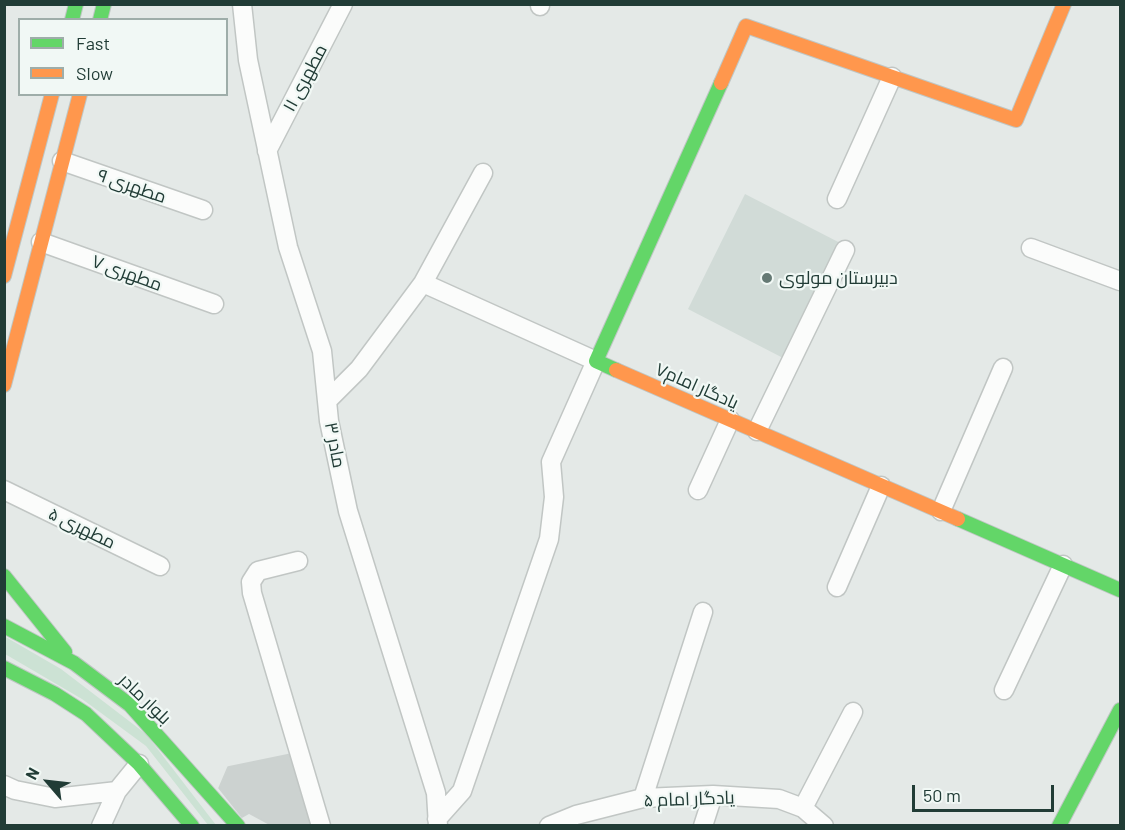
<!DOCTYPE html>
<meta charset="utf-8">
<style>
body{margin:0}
#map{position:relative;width:1125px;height:830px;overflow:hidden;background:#e4e9e7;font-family:Barlow,sans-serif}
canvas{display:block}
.frame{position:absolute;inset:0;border:6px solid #213c36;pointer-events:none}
.legend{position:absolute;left:18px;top:18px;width:210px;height:78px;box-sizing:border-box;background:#f1f8f5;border:2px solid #9eada9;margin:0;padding:8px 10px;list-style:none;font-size:18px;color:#213c36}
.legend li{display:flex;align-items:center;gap:12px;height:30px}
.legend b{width:30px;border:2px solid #9eada9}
.north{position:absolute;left:18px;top:752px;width:60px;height:60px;-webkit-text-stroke:4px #f1f8f5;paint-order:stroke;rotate:298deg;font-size:16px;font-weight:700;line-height:24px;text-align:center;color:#213c36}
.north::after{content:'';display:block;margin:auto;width:21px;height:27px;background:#213c36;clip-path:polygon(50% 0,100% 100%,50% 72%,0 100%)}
.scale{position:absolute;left:912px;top:785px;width:142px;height:27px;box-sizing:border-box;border:3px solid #213c36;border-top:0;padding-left:8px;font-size:18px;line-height:21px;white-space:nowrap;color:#213c36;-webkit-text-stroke:4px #f1f8f5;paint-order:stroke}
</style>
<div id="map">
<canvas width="1125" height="830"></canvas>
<div class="frame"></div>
<ul class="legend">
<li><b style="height:8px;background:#63d668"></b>Fast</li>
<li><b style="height:8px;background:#ff974d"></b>Slow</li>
</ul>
<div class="north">N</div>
<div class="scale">50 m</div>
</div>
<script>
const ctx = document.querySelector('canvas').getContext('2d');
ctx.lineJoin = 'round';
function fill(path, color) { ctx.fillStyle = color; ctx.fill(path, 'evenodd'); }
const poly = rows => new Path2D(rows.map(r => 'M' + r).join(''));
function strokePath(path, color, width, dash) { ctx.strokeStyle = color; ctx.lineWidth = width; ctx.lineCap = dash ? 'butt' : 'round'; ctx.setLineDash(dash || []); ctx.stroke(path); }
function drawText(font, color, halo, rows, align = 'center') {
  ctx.font = font + ' Barlow,Cairo,sans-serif'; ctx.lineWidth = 4.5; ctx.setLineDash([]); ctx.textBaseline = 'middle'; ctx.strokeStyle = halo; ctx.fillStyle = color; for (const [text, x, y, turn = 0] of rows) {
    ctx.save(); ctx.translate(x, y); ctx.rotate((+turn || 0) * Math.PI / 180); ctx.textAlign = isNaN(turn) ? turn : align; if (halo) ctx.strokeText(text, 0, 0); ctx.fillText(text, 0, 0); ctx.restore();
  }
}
fill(poly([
 [745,194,848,247,785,359,688,309]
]), '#d1dbd7');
fill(poly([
 [4,636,61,669,146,734,216,825,208,825,146,746,82,699,5,654]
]), '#cce2d4');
const building = poly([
 [296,753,314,826,273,826,249,813,242,817,219,788,228,767,296,753]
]);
fill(building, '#ccd2d0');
strokePath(building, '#ccd2d0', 1.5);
const street = poly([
 [242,4,248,60,288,247,322,351,329,421,348,511,436,793,438,826],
 [540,6,540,4],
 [267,151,343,4],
 [62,161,203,210],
 [837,199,892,77],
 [41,242,214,304],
 [1031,248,1120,281],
 [423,283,483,173],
 [327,401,359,369,423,283,596,361,551,462,554,497,549,539,462,791,437,819],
 [757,431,845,250],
 [4,490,160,566],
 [698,490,730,420],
 [941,511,1003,368],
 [298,561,258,571,251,582,252,593,321,826],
 [837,587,881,486],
 [1004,690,1063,565],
 [4,785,15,790,55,798,117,791,139,764],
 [643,798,703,612],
 [803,808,853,712],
 [101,826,117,791],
 [549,826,576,815,643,798,713,795,779,799,803,808,824,826],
 [703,826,713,795]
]);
const fast = poly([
 [72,20,76,4],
 [100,20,104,4],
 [616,370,596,361,721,83],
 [958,519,1120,590],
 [4,576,65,652],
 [4,626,74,663,130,705,238,826],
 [4,668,55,694,86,714,139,764,192,826],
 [1059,826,1120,710]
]);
const slow = poly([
 [721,83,746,26,1016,120,1064,4],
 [4,276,52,94],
 [616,370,958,519],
 [4,385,80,94]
]);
strokePath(street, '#c1c6c4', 21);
strokePath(fast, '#bfc6c4', 16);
strokePath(slow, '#bfc6c4', 16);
strokePath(street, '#fbfcfb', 18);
strokePath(fast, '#63d668', 14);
strokePath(slow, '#ff974d', 14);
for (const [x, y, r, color] of [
 [767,278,6,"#657974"]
]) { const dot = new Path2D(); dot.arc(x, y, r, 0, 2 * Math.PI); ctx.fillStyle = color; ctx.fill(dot); strokePath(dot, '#f1f8f5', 2); }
drawText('18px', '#213c36', '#f1f8f5', [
 ["مطهری ۱۱",305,78,-62],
 ["مطهری ۹",132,186,19],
 ["مطهری ۷",127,273,20],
 ["یادگار امام۷",697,386,24],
 ["مادر ۳",335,445,79],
 ["مطهری ۵",82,528,26],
 ["بلوار مادر",145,699,44],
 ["یادگار امام ۵",689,799,-2]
]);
drawText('18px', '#213c36', '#f1f8f5', [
 ["دبیرستان مولوی",779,278]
], 'left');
</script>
